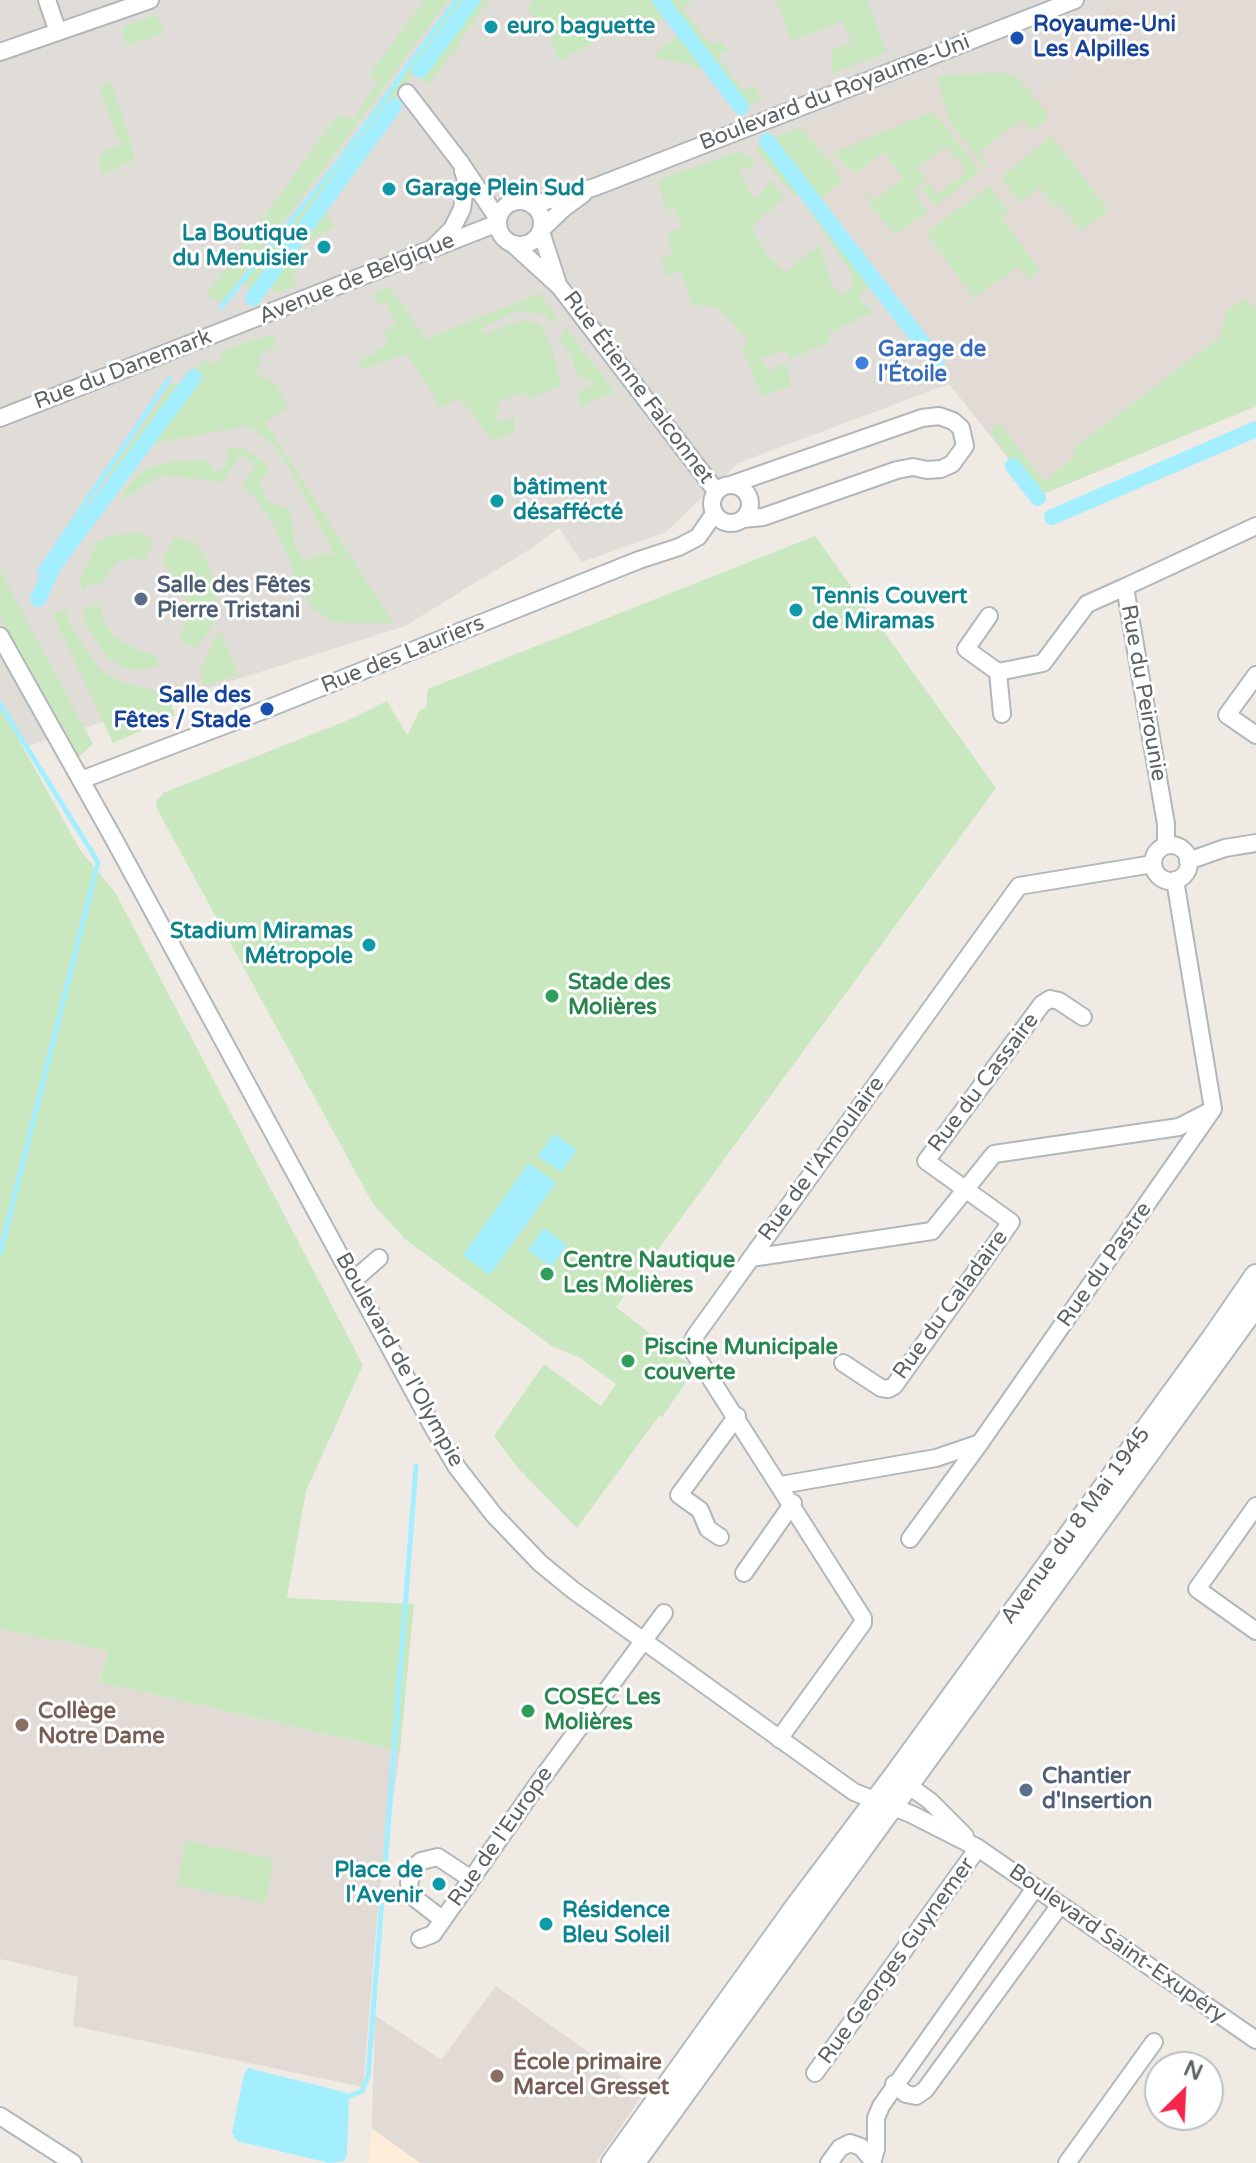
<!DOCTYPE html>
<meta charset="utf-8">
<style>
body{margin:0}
#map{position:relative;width:1256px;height:2163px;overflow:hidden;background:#efeae4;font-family:"Varela Round",sans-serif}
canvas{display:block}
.north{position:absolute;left:1144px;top:2051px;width:80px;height:80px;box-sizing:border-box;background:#fff;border:2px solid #bec1c1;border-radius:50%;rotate:24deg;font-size:22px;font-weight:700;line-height:32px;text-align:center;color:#5c6365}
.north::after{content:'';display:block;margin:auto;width:28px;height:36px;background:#f4264b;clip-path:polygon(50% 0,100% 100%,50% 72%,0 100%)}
</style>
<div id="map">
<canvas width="1256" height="2163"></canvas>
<div class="north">N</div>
</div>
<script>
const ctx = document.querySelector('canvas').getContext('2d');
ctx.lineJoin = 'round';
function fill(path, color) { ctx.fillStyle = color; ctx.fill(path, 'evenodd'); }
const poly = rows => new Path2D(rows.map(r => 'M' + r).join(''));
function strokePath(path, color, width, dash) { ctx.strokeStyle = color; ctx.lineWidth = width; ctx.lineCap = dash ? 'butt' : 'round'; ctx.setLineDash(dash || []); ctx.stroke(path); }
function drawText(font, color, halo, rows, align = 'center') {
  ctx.font = font + ' "Varela Round",sans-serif'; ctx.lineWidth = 6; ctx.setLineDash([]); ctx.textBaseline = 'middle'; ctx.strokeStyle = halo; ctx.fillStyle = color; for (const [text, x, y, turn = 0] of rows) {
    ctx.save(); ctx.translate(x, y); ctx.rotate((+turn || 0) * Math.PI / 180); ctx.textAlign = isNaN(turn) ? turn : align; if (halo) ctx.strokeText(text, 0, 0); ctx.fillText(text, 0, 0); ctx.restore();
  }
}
fill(poly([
 [372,2129,420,2163,368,2163]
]), '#ffecd9');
fill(poly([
 [0,0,1256,0,1256,406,1038,496,949,384,738,463,666,532,582,562,559,528,535,546,405,626,24,747,0,706]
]), '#e0dcd8');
fill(poly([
 [1125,0,1256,0,1256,406,1038,496,768,140,929,75,1005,73,1018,77,1035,97,1070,71,1072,39,1069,25,1075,20],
 [0,1629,108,1651,99,1682,400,1751,379,1896,363,2087,73,2026,78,1977,0,1959],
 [496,1986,644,2092,596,2163,420,2163,372,2128,375,2015,441,2060]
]), '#e2dbd5');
fill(poly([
 [425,0,448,0,341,146,221,303,206,295,337,116,354,119,378,82,369,74],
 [458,0,469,0,251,292,244,282,343,159],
 [476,0,489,0,457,45,458,47,427,85,419,76],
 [533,0,656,0,739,109,736,112,703,67,696,68,690,64,651,57,678,35,665,18,628,32,621,28,558,61,549,28,526,10],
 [662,0,692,0,683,9,711,45,720,40,728,50,718,57,743,90,754,85,762,100,744,108],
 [776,0,867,0,887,52,831,74,832,50,852,42,843,21,792,41],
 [157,15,164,33,127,46,121,27],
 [1005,73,1018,77,1047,113,1045,122,1033,131,1021,120,979,152,987,164,984,167,948,119,937,75],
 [110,82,131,140,120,143,99,86],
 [931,112,939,118,980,171,936,206,922,190,929,183,938,194,967,172,947,146,918,167,927,179,914,190,927,212,895,234,869,204,866,190,874,200,903,178,884,152,854,174,833,153],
 [800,127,829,159,843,181,816,202,769,139],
 [1052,136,1109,211,1080,231,1061,205,1055,208,1040,188,1019,203,1001,178],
 [130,141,135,159,103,175,98,159,107,149],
 [764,144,865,276,868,289,858,297,873,312,828,333,830,341,791,359,785,351,779,351,761,359,770,371,786,363,791,387,762,396,742,349,748,343,737,328,716,306,693,305,680,271,667,276,661,258,673,253,666,234,682,228,674,208,666,211,658,180,737,152,753,159,752,170,745,167,738,171,756,201,771,180,785,198,763,215,752,228,765,252,785,273,820,244,832,287,844,295,854,285,851,272,802,200,791,192,754,148],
 [989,186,1009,211,1001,217,1040,270,1028,279,1018,267,974,298,926,233],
 [323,208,335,227,303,245,300,250,306,264,292,275,296,285,277,293,266,284],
 [390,287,426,339,540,293,559,320,550,322,546,315,516,311,482,328,483,334,519,321,537,322,543,328,550,343,562,385,528,399,524,392,497,403,500,411,494,413,498,423,514,417,514,433,492,441,460,398,441,408,407,354,363,369,358,364,389,342,383,332,397,323,385,302,378,306,375,292],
 [1245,298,1256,310,1256,406,1038,496,989,431,1000,424,1044,481,1077,455,1073,449,1221,336,1227,310],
 [566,328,615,392,579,407,579,391,592,387,589,380,577,375,572,356,560,342,562,332],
 [272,334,277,345,258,357,262,364,255,369,263,380,269,376,289,407,265,422,394,624,332,622,311,606,298,583,277,531,254,496,241,487,256,464,241,455,223,482,161,475,123,500,124,490,146,468,175,461,207,460,216,472,227,466,227,449,242,447,261,460,270,470,260,481,266,501,290,510,295,546,306,562,321,553,335,556,296,479,274,445,248,426,149,444,111,481,107,477,171,384,177,385,204,360,214,365,220,362,222,351],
 [134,533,144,534,153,541,146,560,132,558,119,561,110,569,103,584,90,585,83,590,80,579,98,541,112,535],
 [815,536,996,788,616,1307,695,1369,662,1417,659,1416,577,1528,517,1467,494,1436,544,1364,601,1406,616,1384,580,1358,552,1346,406,1240,373,1204,157,809,156,802,163,793,351,719,387,701,407,735,420,710,426,708,428,689],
 [176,537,194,542,207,560,214,583,217,609,213,627,194,650,180,639,185,621,186,601,179,583,161,560],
 [0,570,93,744,75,760,0,618],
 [100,604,103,619,113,635,132,648,155,655,159,666,140,670,127,669,109,659,85,625,83,610],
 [65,610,73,629,99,668,115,679,139,687,168,693,175,716,113,743,52,613],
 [219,631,239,674,203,686,200,670],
 [0,706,80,850,115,892,363,1365,306,1491,287,1598,414,1604,400,1751,99,1682,108,1651,0,1629],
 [186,1841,274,1859,265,1903,177,1885]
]), '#cae8bf');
fill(poly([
 [554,1134,577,1150,561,1172,538,1156],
 [529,1163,556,1183,490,1275,463,1255],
 [544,1228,567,1245,551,1267,528,1250],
 [248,2068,344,2092,349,2096,347,2155,344,2161,329,2163,237,2141,232,2132,244,2074]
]), '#a4efff');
strokePath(poly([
 [221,307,340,160,456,0],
 [39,572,169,379],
 [0,704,98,862,0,1254],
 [385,1867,416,1466],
 [349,2096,362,2091,368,2076,382,1900]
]), '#a4efff', 5);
strokePath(poly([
 [660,0,741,107],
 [420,70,472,0],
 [767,141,937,362],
 [253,298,394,106],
 [1013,466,1038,498],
 [1052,517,1256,429],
 [38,599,54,565,194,377]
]), '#a4efff', 16);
const minor = poly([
 [47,0,58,32],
 [0,52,150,0],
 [407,93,460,162,498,219],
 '498 223a22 22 0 1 1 44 0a22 22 0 1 1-44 0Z',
 [532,205,595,187,1075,0],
 [542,229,564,208,583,194],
 [541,232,557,281],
 [514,245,559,286,716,491],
 [435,246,452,229,462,209,466,180,463,171],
 [0,418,498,223],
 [733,484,922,418,939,416,953,421,961,428,965,446,952,464,941,469,927,470,913,467,897,470,763,517,743,519],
 '712 504a19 19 0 1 1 38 0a19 19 0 1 1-38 0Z',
 [989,616,966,649,998,672,1043,663,1087,604,1125,587],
 [0,636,115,841,434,1429,456,1466,494,1515,540,1563,573,1590,854,1792,911,1814,978,1848,1256,2040],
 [998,672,1002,714],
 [1256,675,1227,715,1256,735],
 [81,780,267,709,639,560,679,547,698,537,714,514],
 '1153 863a18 18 0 1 1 36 0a18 18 0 1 1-36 0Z',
 [1166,846,1166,824,1125,587,1256,526],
 [1188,861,1225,848,1256,843],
 [751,1258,932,1231,994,1154,1179,1127,1212,1110],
 [355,1279,379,1258],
 [843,1363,881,1388,888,1389,894,1386,1011,1222,926,1161,1042,1004,1050,999,1059,1001,1083,1017],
 [781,1485,936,1458,980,1443,1213,1109,1175,880],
 [1256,1506,1197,1589,1256,1631],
 [720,1537,708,1529,700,1510,679,1495,737,1416],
 [910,1539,980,1443],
 [744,1573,793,1503],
 [779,1739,863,1623,863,1618,693,1351,692,1343,695,1336,1019,886,1153,864],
 [898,1778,930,1801,965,1836],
 [443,1920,416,1899,410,1891,409,1883,414,1867,421,1861,438,1857,471,1879],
 [420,1939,433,1934,537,1785,664,1613],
 [815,2073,978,1848],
 [894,2084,906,2094,916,2096,925,2090,1060,1905],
 [0,2116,73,2163],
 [829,2163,840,2148,850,2143,861,2147,873,2161],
 [872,2163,876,2149,876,2118,881,2106,1035,1888],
 [1067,2163,1154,2042]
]);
const secondary = poly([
 [613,2163,798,1905,895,1776,1212,1340,1256,1276],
 [633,2163,1256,1304]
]);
strokePath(minor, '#b2b7ba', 20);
strokePath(secondary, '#b3b9bc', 26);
strokePath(minor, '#fff', 16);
strokePath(secondary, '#fff', 22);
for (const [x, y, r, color] of [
 [491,27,8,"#0f9aa8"],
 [1017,38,8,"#1a4fb4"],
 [389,189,8,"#0f9aa8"],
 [324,247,8,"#0f9aa8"],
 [862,363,8,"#3f7fe0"],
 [497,501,8,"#0f9aa8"],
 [141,599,8,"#5c6f8a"],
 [796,610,8,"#0f9aa8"],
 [267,709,8,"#1a4fb4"],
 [369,945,8,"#0f9aa8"],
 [552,996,8,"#2e9e5b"],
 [547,1274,8,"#2e9e5b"],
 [628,1361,8,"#2e9e5b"],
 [528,1711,8,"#2e9e5b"],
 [22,1725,8,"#8d6e63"],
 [1026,1790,8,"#5c6f8a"],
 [439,1884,8,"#0f9aa8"],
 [546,1924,8,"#0f9aa8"],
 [497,2076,8,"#8d6e63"]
]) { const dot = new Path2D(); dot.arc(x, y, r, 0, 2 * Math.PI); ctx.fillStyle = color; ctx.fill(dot); strokePath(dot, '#fff', 3); }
drawText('bold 22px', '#164399', '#fff', [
 ["Royaume-Uni",1033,25],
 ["Les Alpilles",1033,50],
 ["Salle des",251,696,"right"],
 ["Fêtes / Stade",251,721,"right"]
], 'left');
drawText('bold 22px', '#0d838f', '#fff', [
 ["euro baguette",507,27],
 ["Garage Plein Sud",405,189],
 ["La Boutique",308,234,"right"],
 ["du Menuisier",308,259,"right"],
 ["bâtiment",513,488],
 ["désaffécté",513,513],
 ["Tennis Couvert",812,597],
 ["de Miramas",812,622],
 ["Stadium Miramas",353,932,"right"],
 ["Métropole",353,957,"right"],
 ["Place de",423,1871,"right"],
 ["l'Avenir",423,1896,"right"],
 ["Résidence",562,1911],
 ["Bleu Soleil",562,1936]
], 'left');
drawText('22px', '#5c6365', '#fff', [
 ["Boulevard du Royaume-Uni",835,93,-21],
 ["Avenue de Belgique",357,279,-22],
 ["Rue du Danemark",123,370,-21],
 ["Rue Étienne Falconnet",638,388,53],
 ["Rue des Lauriers",403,655,-22],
 ["Rue du Peirounie",1143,693,80],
 ["Rue du Cassaire",984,1083,-53],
 ["Rue de l'Amoulaire",822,1159,-54],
 ["Rue du Pastre",1105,1265,-55],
 ["Rue du Caladaire",951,1305,-54],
 ["Boulevard de l'Olympie",399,1360,61],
 ["Avenue du 8 Mai 1945",1076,1526,-54],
 ["Rue de l'Europe",501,1837,-55],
 ["Boulevard Saint-Exupéry",1117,1944,35],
 ["Rue Georges Guynemer",897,1961,-54]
]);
drawText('bold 22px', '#366cbe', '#fff', [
 ["Garage de",878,350],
 ["l'Étoile",878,375]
], 'left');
drawText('bold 22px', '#4e5e75', '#fff', [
 ["Salle des Fêtes",157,586],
 ["Pierre Tristani",157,611],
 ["Chantier",1042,1777],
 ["d'Insertion",1042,1802]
], 'left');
drawText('bold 22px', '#27864d', '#fff', [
 ["Stade des",568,983],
 ["Molières",568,1008],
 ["Centre Nautique",563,1261],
 ["Les Molières",563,1286],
 ["Piscine Municipale",644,1348],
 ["couverte",644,1373],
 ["COSEC Les",544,1698],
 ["Molières",544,1723]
], 'left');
drawText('bold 22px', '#785e54', '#fff', [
 ["Collège",38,1712],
 ["Notre Dame",38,1737],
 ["École primaire",513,2063],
 ["Marcel Gresset",513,2088]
], 'left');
</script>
